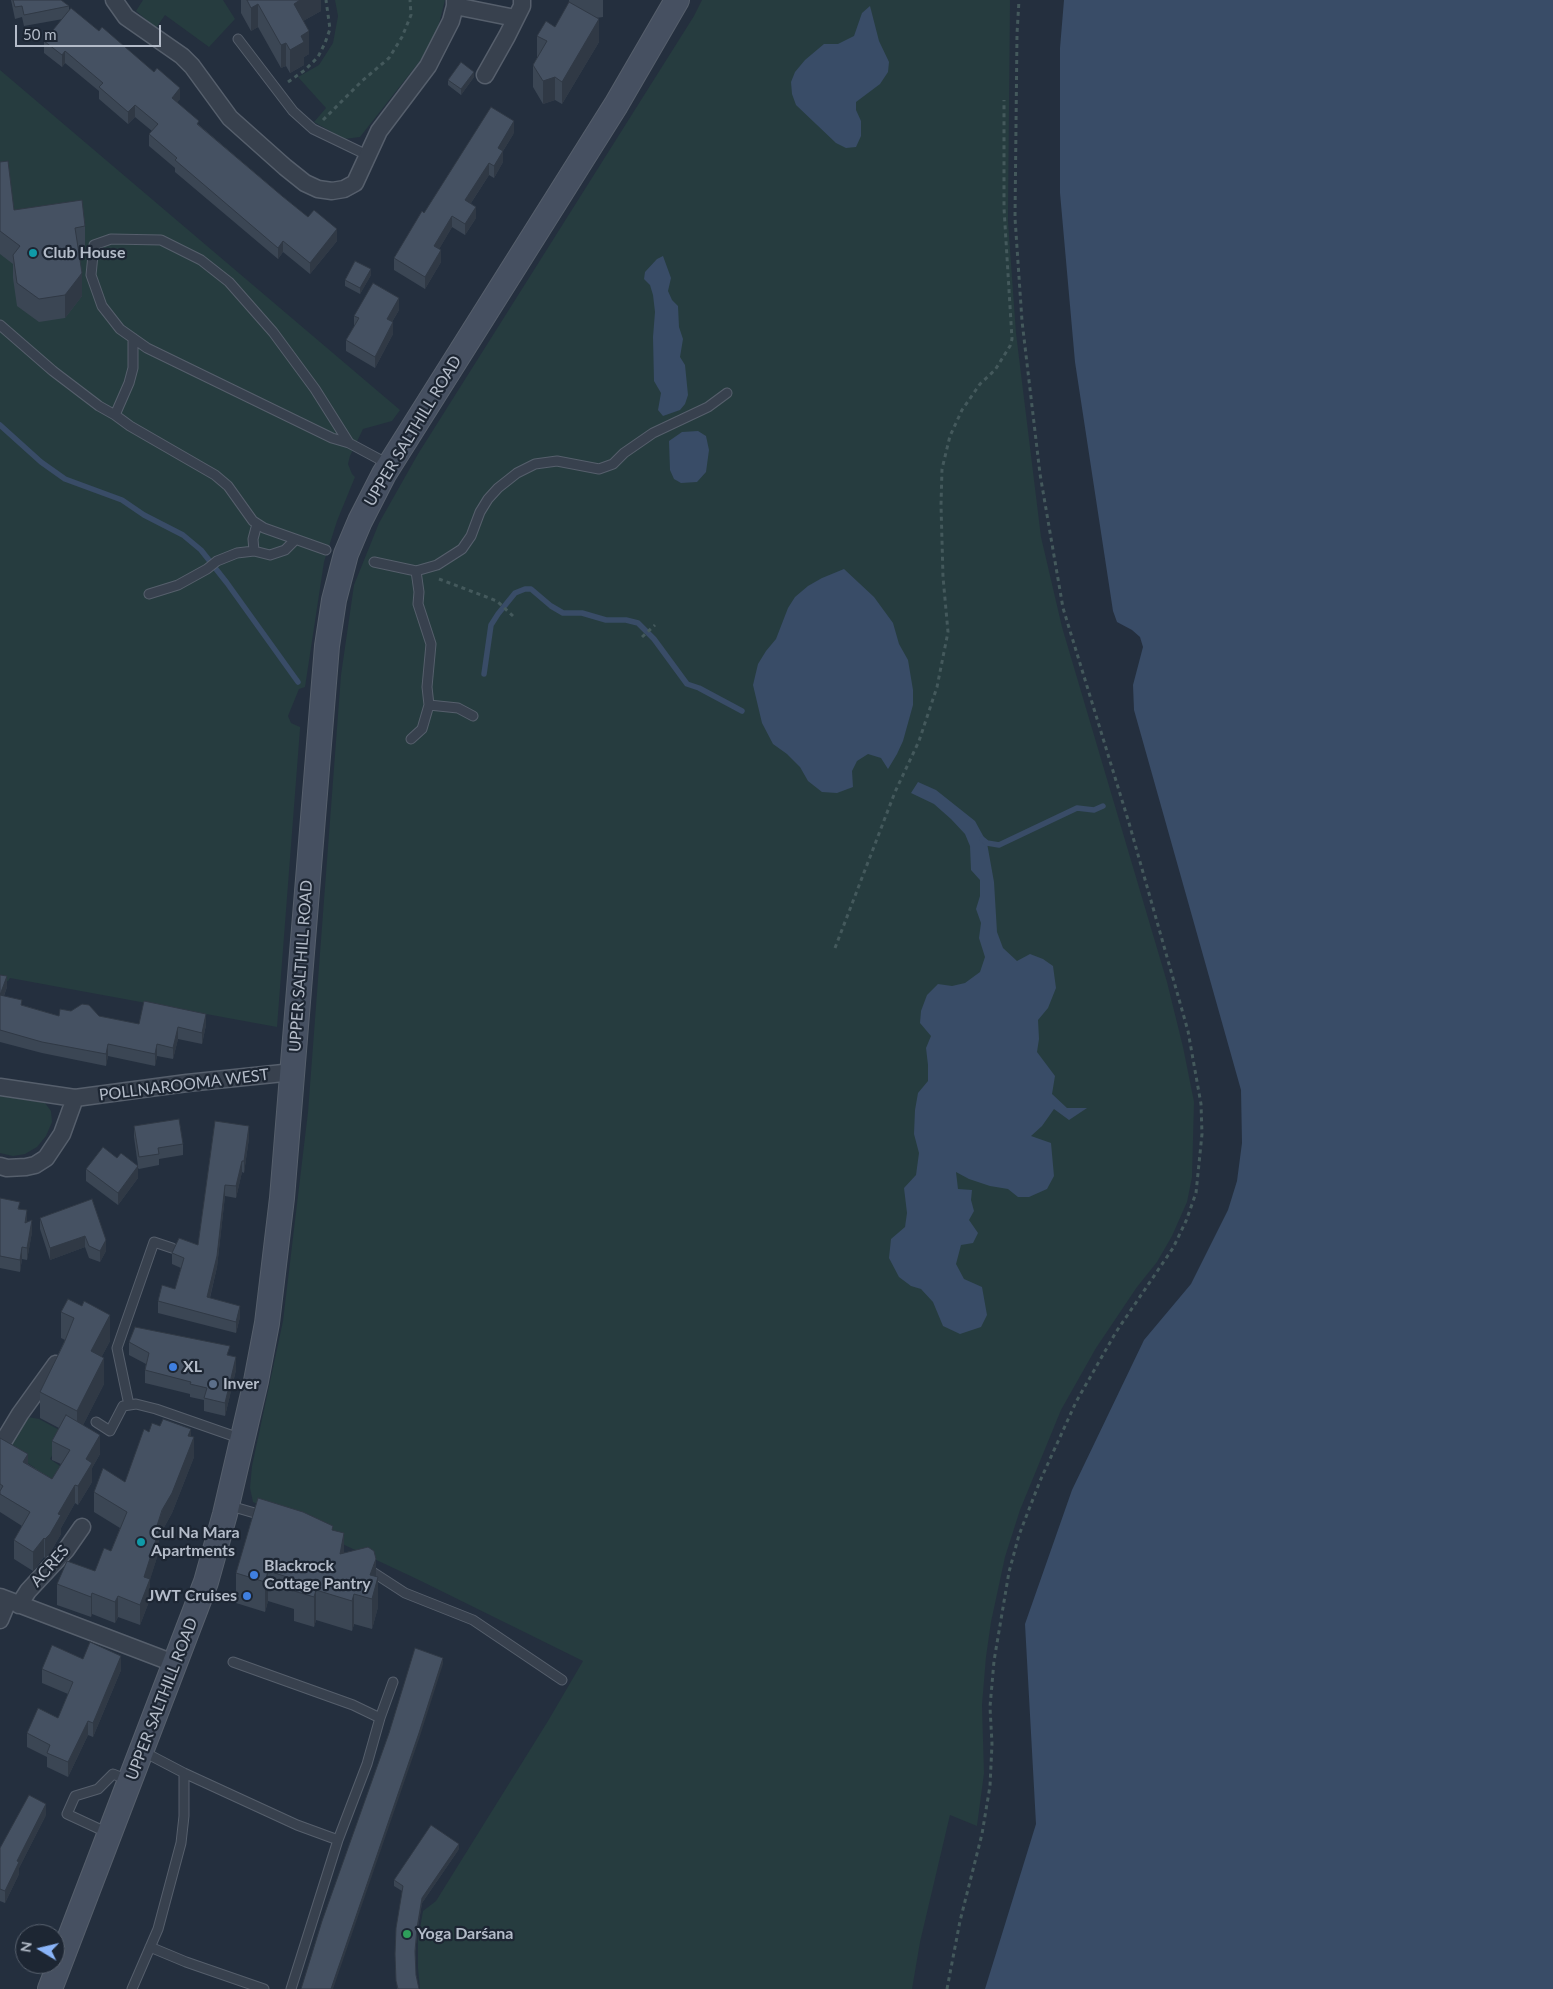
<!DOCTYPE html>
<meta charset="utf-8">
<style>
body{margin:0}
#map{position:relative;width:1553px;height:1989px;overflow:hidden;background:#242f3e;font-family:Lato,sans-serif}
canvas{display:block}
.north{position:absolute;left:15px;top:1924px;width:50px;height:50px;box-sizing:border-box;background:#1d2633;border:1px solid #59626f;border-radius:50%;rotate:279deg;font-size:14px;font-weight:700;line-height:20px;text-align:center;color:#b4bcc9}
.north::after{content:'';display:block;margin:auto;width:18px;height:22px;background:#8ab4f8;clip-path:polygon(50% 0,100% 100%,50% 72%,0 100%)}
.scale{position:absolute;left:15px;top:25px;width:146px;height:22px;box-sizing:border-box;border:2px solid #b4bcc9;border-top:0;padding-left:6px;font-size:15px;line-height:18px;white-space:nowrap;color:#b4bcc9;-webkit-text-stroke:4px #1d2633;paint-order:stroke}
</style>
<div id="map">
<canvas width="1553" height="1989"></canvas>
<div class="north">N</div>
<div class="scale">50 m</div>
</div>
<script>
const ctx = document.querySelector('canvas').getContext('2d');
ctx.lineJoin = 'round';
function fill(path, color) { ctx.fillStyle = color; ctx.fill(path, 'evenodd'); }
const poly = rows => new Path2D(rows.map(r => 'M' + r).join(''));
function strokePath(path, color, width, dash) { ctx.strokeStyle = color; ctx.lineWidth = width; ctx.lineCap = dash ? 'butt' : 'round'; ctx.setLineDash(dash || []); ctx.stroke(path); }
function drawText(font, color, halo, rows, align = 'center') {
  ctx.font = font + ' Lato,sans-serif'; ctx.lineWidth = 4.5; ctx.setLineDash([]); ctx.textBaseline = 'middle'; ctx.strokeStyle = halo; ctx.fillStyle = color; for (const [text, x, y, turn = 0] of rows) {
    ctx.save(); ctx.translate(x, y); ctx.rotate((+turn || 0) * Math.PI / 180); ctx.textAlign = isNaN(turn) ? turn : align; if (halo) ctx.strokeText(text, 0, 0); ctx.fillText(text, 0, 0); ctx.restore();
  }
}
fill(poly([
 [143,0,223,0,235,19,209,47,165,15,156,28,136,11],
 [335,0,445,0,438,28,423,57,360,137,344,139,314,122,326,108,298,77,319,65,333,43,338,16],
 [702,0,1010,0,1008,221,1016,333,1041,537,1062,627,1167,982,1183,1047,1194,1102,1192,1177,1187,1202,1172,1236,1157,1262,1137,1287,1096,1348,1061,1410,1020,1510,1005,1557,991,1622,986,1657,982,1705,984,1773,977,1826,950,1815,920,1942,912,1989,420,1989,418,1968,418,1940,423,1911,436,1901,548,1721,583,1661,419,1580,253,1502,250,1488,252,1466,283,1321,308,1112,341,675,354,585,379,523,418,454,694,16],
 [0,70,400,410,392,421,363,429,350,456,348,464,352,474,355,477,337,521,324,562,305,687,299,689,288,716,291,723,300,727,300,729,277,1027,10,978,8,981,0,980],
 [0,1096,45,1103,51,1111,52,1122,46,1136,37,1147,25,1154,13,1156,0,1153],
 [28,1417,39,1419,65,1433,50,1459,60,1466,49,1484,32,1474,35,1468,13,1453,5,1455]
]), '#263c3f');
fill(poly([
 [1064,0,1553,0,1553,1989,985,1989,1036,1824,1025,1624,1072,1490,1144,1340,1191,1284,1228,1210,1237,1181,1242,1143,1241,1090,1134,710,1133,685,1143,647,1140,637,1132,630,1117,622,1113,611,1075,362,1060,193,1060,48],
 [870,6,879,41,889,62,888,72,880,84,856,102,856,110,861,121,861,136,856,147,846,148,836,143,796,105,792,94,791,82,795,72,805,60,824,44,838,44,854,36,862,13],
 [663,256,671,278,668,291,672,300,678,306,679,327,683,339,680,357,685,365,688,395,685,404,680,410,663,416,658,410,661,393,654,381,653,337,655,312,653,295,650,285,644,279,645,272,657,259],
 [698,431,706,436,709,450,706,472,697,482,681,483,674,479,670,470,669,441,682,432],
 [844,569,874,597,893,623,899,644,908,660,913,690,913,705,903,741,897,754,888,769,881,758,868,754,857,761,852,771,853,787,837,793,822,792,808,781,800,767,787,754,773,744,762,723,753,685,758,664,766,651,776,639,788,608,795,597,808,586,822,578],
 [918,782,936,790,975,821,987,843,994,882,997,932,1003,948,1017,961,1030,954,1043,959,1053,966,1056,988,1048,1008,1038,1020,1039,1039,1037,1052,1055,1076,1052,1094,1067,1108,1087,1108,1069,1120,1054,1109,1042,1126,1031,1136,1051,1143,1054,1176,1047,1189,1029,1197,1018,1197,1008,1189,990,1186,969,1179,956,1172,958,1189,972,1190,971,1200,974,1211,969,1220,978,1233,973,1243,961,1245,956,1264,964,1279,982,1287,987,1315,981,1327,960,1334,943,1326,933,1302,921,1289,911,1286,899,1277,889,1258,891,1239,905,1227,907,1213,904,1188,916,1175,919,1153,914,1134,915,1110,918,1093,928,1081,928,1065,926,1048,931,1036,920,1023,921,1011,927,995,938,984,952,986,965,983,980,972,985,957,979,938,981,923,976,909,980,896,980,880,971,870,970,846,965,834,951,819,934,804,911,793]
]), '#394c67');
strokePath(poly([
 [0,425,41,462,65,479,122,500,144,515,183,535,201,550,227,583,298,682],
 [484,674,491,625,498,614,515,593,525,589,531,589,551,606,563,613,582,613,606,620,626,620,638,623,654,639,687,684,699,688,742,711],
 [982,839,987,843,999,845,1077,808,1094,810,1103,806]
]), '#394c67', 5.5);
const service = poly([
 [238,39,293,111,313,129,367,155],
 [0,325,53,371,99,406,115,415],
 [133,338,133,368,129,383,115,415,130,426,215,475,228,486,253,521,264,528,326,550],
 [349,443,315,389,273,332,229,282,201,260,161,240,111,239,94,245,91,275,102,306,120,329,147,348,332,438,349,443,390,465],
 [254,551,253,539,257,524],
 [374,562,416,571,419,592,418,604,431,644,427,687,429,705,458,708,473,716],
 [416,571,437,565,462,549,471,536,480,512,488,499,498,488,517,473,535,464,557,461,599,469,613,464,624,453,653,433,708,407,727,393],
 [149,594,178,585,207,569,217,561,237,553,254,551,270,555,285,550,295,540],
 [411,739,422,729,429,705],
 [129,1405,117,1348,154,1242,172,1248],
 [96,1422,110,1431,123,1406,136,1404,156,1409,242,1439],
 [227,1505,265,1516],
 [368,1569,405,1593,473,1620,562,1680],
 [233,1662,353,1705,380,1718,367,1764,338,1840,291,1989],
 [380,1718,393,1682],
 [142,1751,184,1773,297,1825,338,1840],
 [108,1833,67,1814,75,1796,98,1789,113,1774,128,1780],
 [150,1947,186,1962,264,1989],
 [132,1989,158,1929,181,1843,184,1816,184,1773]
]);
const minor = poly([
 [114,0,126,17,182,56,192,66,230,118,285,167,305,183,318,189,332,191,344,189,355,183,379,131,428,66,451,21,455,6,455,0],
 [455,6,515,18],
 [485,75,507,36,522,6,522,0],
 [0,1087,75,1098,187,1083,293,1072],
 [0,1166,7,1168,26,1167,35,1165,46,1158,62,1134,75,1098],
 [0,1447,20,1414,56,1364],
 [0,1597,176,1664],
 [19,1605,28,1591,66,1550,82,1527],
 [0,1620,8,1601]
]);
const secondary = poly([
 [50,1989,206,1582,225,1514,256,1381,267,1323,282,1198,327,646,334,600,346,554,360,521,384,474,616,105,677,0]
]);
strokePath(service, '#565f6c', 11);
strokePath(minor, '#565f6c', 19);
strokePath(secondary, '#565f6c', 26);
strokePath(poly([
 [288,82,305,70,318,57,325,43,330,29,326,0],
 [323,120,362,81,389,58,402,37,411,15,410,0],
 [439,579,497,601,513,616],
 [642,637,655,625],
 [835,948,895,792,919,741,937,687,948,632,943,577,941,505,942,469,950,436,962,410,980,384,995,370,1010,346,1012,339,1004,208,1004,100],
 [947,1989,960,1921,982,1834,990,1786,992,1744,990,1707,994,1661,1009,1572,1019,1535,1040,1481,1076,1402,1116,1332,1173,1248,1186,1221,1196,1193,1202,1134,1201,1104,1188,1031,1129,823,1063,608,1040,474,1022,321,1015,218,1017,34,1019,0]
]), '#44595c', 3, [4, 4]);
strokePath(service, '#38414e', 9);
strokePath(minor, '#38414e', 16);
strokePath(secondary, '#465061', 24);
fill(poly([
 [11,0,61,0,69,6,69,11,180,99,177,102,199,125,282,196,337,241,310,274,283,252,278,259,175,172,175,168,149,146,149,134,152,131,135,117,128,124,99,99,99,91,65,63,62,67,44,53,44,41,63,19,24,26,22,17,15,19],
 [241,0,321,0,321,11,303,21,309,54,304,57,304,65,290,73,286,66,281,68,258,27,251,31,241,13],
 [569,0,603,0,603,17,596,18,599,42,562,104,555,100,543,104,533,87,533,65,537,58,537,36,555,27,569,3],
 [474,77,461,95,448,85,448,80],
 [514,133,503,151,503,162,494,178,489,175,471,203,476,218,465,235,452,227,439,249,441,262,425,289,394,270,394,258,424,213],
 [0,162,14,210,85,226,85,249,78,250,82,296,65,318,39,322,17,306,13,278,13,264,0,254],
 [371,275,360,294,345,286,345,280],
 [399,310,392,322,393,334,375,368,346,351,346,340,354,327,354,316],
 [0,975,7,987,4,996,22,1005,59,1016,99,1016,139,1024,206,1025,202,1044,178,1039,173,1059,157,1056,155,1066,108,1056,106,1066,42,1053,0,1042],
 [215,1121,249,1138,244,1173,242,1172,236,1198,225,1196,217,1267,210,1298,240,1317,236,1333,158,1313,158,1301,175,1289,181,1268,172,1264,172,1253,198,1245],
 [134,1126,183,1144,183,1155,159,1159,159,1165,139,1169,138,1168,138,1178,118,1205,86,1181,86,1169,117,1158,138,1166,134,1137],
 [0,1198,20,1209,32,1232,27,1260,22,1259,20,1272,0,1268],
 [92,1199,106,1251,100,1262,89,1258,85,1247,50,1260,40,1229,40,1218],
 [68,1299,110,1341,102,1356,104,1384,83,1425,100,1454,92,1468,92,1482,78,1505,75,1503,61,1528,61,1534,50,1553,45,1558,44,1557,33,1571,14,1559,14,1540,22,1526,0,1512,0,1438,28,1464,52,1479,61,1464,52,1460,52,1441,59,1428,40,1418,40,1392,65,1340,61,1338,61,1312],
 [129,1342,230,1355,236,1370,225,1416,204,1411,204,1400,190,1397,190,1394,145,1383,145,1370,146,1364,129,1355],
 [149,1432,191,1436,194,1457,172,1513,162,1531,159,1540,159,1551,150,1579,150,1599,140,1625,118,1617,115,1623,92,1614,91,1617,57,1605,57,1584,95,1571,111,1551,120,1528,94,1512,94,1492,125,1482],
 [333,1530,344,1553,376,1577,378,1607,372,1629,354,1624,352,1631,316,1620,314,1627,294,1621,294,1609,268,1601,265,1612,236,1603,236,1573],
 [83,1659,121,1670,93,1737,88,1735,68,1777,47,1767,47,1757,27,1747,27,1733,58,1718,68,1694,42,1683,42,1669],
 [46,1815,19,1868,19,1874,5,1903,0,1901,0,1848],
 [459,1849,422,1903,417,1933,415,1955,416,1975,419,1989,397,1989,395,1960,402,1891,394,1886,394,1880]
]), '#3b4654');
fill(poly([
 [300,0,321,0,321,11,294,26,294,4],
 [258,4,258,27,251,31,251,8],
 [599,19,599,42,562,104,562,82],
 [309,31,309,54,304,57,304,65,290,73,290,50,301,36],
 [286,43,286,66,281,68,281,45],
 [65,51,65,63,62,67,62,55],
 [474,72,474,77,461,95,461,89],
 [555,77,555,100,543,104,543,81],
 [180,88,180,99,172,109,172,98],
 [135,105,135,117,128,124,128,112],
 [514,121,514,133,503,151,503,162,494,178,494,166,498,148],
 [489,163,489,175,465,212,465,200],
 [476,207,476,218,465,235,465,224],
 [452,216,452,227,434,258,434,246],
 [337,229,337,241,310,274,310,263],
 [283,241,283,252,278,259,278,248],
 [441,250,441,262,425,289,425,277],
 [371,269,371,275,360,294,360,288],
 [82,273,82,296,65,318,65,295],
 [399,298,399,310,387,330,387,319],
 [393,322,393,334,375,368,375,357],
 [7,976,7,987,0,1006,0,995],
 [206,1014,206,1025,202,1044,202,1033],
 [178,1027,178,1039,173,1059,173,1048],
 [108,1044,108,1056,106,1066,106,1054],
 [157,1044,157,1056,155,1066,155,1054],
 [249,1126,249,1138,244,1173,244,1161],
 [242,1161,242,1172,236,1198,236,1186],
 [138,1166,138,1178,118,1205,118,1193],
 [225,1185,225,1196,217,1267,207,1309,207,1297],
 [27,1210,27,1222,25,1223],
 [32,1220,32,1232,27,1260,27,1248],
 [85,1236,85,1247,50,1260,50,1248],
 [106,1240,106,1251,100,1262,100,1251],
 [22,1247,22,1259,20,1272,20,1260],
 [240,1306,240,1317,236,1333,236,1322],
 [110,1315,110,1341,91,1377,91,1351],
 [236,1357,236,1370,225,1416,225,1403],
 [104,1358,104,1384,77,1437,77,1411],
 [191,1429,191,1444,194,1437,194,1457,172,1513,162,1531,159,1540,159,1551,149,1583,150,1579,150,1599,140,1625,140,1605,144,1577,156,1529],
 [100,1435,100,1454,92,1468,92,1482,78,1505,78,1486,86,1459],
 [28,1454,28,1473,23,1462],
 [75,1485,75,1503,61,1528,61,1534,50,1553,45,1558,45,1539,58,1514],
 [344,1533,344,1563,340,1554],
 [44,1538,44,1557,33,1571,33,1552],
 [376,1559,376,1585,378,1577,378,1607,372,1629,372,1599,370,1575],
 [268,1571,268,1601,265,1612,265,1582],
 [316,1590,316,1620,314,1627,314,1597],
 [92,1593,92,1614,91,1617,91,1597],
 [354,1594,354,1624,352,1631,352,1601],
 [118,1596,118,1617,115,1623,115,1602],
 [121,1656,121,1670,93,1737,93,1723],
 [443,1658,443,1664,419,1739,333,1989,331,1989],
 [88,1721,88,1735,68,1777,68,1762],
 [46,1804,46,1815,19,1868,19,1874,5,1903,5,1891,17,1861],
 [459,1844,459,1849,422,1903,417,1933,415,1957,417,1928,422,1898]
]), '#303945');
const building = poly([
 [13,0,61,0,69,6,24,15,22,6,15,7,13,0],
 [247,0,300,0,294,4,309,31,301,36,304,42,290,50,286,43,281,45,258,4,251,8,247,0],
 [569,2,599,19,562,82,555,77,543,81,533,65,547,41,537,36,546,21,555,27,569,2],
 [71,8,99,31,102,27,154,72,157,68,180,88,172,98,199,121,197,124,282,196,308,217,314,210,337,229,310,263,283,241,278,248,175,160,177,158,149,134,158,124,135,105,128,112,99,87,103,83,65,51,62,55,44,41,71,8],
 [461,62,474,72,461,89,448,80,461,62],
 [491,107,514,121,498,148,503,151,494,166,489,163,465,200,476,207,465,224,452,216,434,246,441,250,425,277,394,258,422,211,424,213,491,107],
 [8,161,14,210,82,200,85,226,75,228,82,273,65,295,39,299,17,283,13,255,20,246,0,231,0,162,8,161],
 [355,261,371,269,360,288,345,280,355,261],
 [373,283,399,298,387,319,393,322,375,357,346,340,359,318,354,316,373,283],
 [0,975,7,976,0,995,22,1000,21,1005,59,1016,60,1009,71,1011,82,1004,89,1005,99,1016,139,1024,144,1001,206,1014,202,1033,178,1027,173,1048,157,1044,155,1054,108,1044,106,1054,42,1042,0,1030,0,975],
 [179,1119,183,1144,158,1148,159,1154,139,1157,134,1126,179,1119],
 [215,1121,249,1126,244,1161,242,1161,236,1186,225,1185,217,1256,207,1297,240,1306,236,1322,158,1301,162,1285,175,1289,184,1258,172,1253,179,1238,198,1245,215,1121],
 [103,1147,117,1158,121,1153,138,1166,118,1193,86,1169,103,1147],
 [0,1198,20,1202,18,1209,27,1210,25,1223,32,1220,27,1248,22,1247,20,1260,0,1256,0,1198],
 [92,1199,106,1240,100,1251,89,1246,85,1236,50,1248,40,1218,92,1199],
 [68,1299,82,1306,84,1301,110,1315,91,1351,104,1358,77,1411,40,1392,64,1343,74,1318,61,1312,68,1299],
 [135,1327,230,1346,227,1355,236,1357,225,1403,204,1398,207,1388,190,1384,191,1382,145,1370,149,1353,129,1342,135,1327],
 [66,1415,100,1435,86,1459,92,1463,78,1486,75,1485,58,1514,61,1515,50,1534,45,1539,44,1538,33,1552,14,1540,30,1512,0,1494,0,1491,3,1486,0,1484,0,1438,28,1454,23,1462,52,1479,70,1450,52,1441,66,1415],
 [163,1419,191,1429,188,1436,194,1437,172,1493,162,1510,156,1529,159,1530,144,1577,150,1579,140,1605,118,1596,115,1602,92,1593,91,1597,57,1584,67,1561,95,1571,104,1548,111,1551,127,1512,94,1492,103,1468,125,1482,144,1429,149,1432,152,1423,160,1426,163,1419],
 [258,1498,303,1512,333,1526,332,1530,344,1533,340,1554,368,1547,374,1551,376,1559,370,1575,378,1577,372,1599,354,1594,352,1601,316,1590,314,1597,294,1591,297,1580,268,1571,265,1582,236,1573,258,1498],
 [90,1642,121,1656,93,1723,88,1721,68,1762,47,1753,50,1745,27,1733,38,1708,58,1718,73,1682,42,1669,52,1645,83,1659,90,1642],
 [415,1648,443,1658,419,1733,331,1989,301,1989,322,1921,389,1733,415,1648],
 [29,1795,46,1804,17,1861,19,1862,5,1891,0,1889,0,1848,29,1795],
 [431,1825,459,1844,422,1898,417,1928,415,1951,416,1975,419,1989,398,1989,396,1981,395,1954,396,1928,403,1886,394,1880,431,1825]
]);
fill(building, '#455162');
strokePath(building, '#303945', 1);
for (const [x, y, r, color] of [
 [33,253,5,"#0f9aa8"],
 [173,1367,5,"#3f7fe0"],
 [213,1384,5,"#5c6f8a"],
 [141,1542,5,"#0f9aa8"],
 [254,1575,5,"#3f7fe0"],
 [247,1596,5,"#3f7fe0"],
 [407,1934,5,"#2e9e5b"]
]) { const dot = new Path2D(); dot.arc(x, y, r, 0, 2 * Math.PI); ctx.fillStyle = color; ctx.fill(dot); strokePath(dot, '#1d2633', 2); }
drawText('bold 16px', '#b4bcc9', '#1d2633', [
 ["Club House",43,253],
 ["XL",183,1367],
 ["Inver",223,1384],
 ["Cul Na Mara",151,1533],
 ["Apartments",151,1551],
 ["Blackrock",264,1566],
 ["Cottage Pantry",264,1584],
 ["JWT Cruises",237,1596,"right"],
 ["Yoga Darśana",417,1934]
], 'left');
drawText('16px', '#b4bcc9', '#1d2633', [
 ["UPPER SALTHILL ROAD",413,431,-59],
 ["UPPER SALTHILL ROAD",301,966,-86],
 ["POLLNAROOMA WEST",184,1085,-7],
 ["ACRES",50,1566,-49],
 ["UPPER SALTHILL ROAD",162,1699,-69]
]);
</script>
